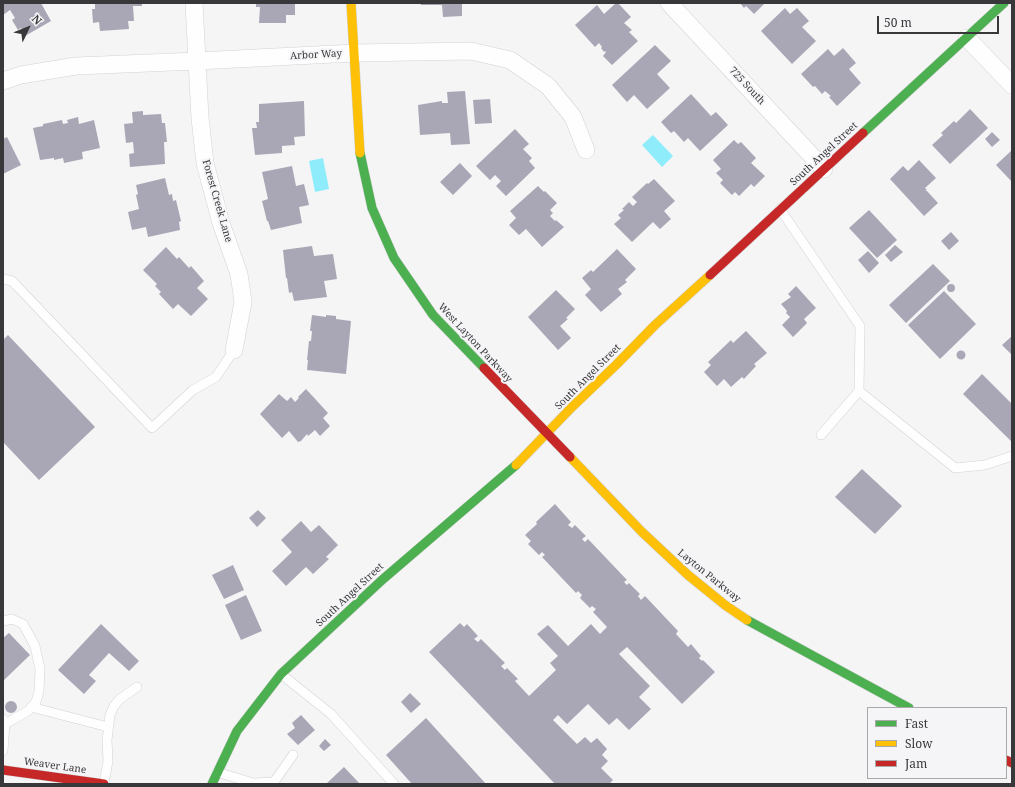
<!DOCTYPE html>
<style>
body{margin:0}
#map{position:relative;width:1015px;height:787px;overflow:hidden;background:#f5f5f6;font-family:"Noto Serif",serif}
canvas{display:block}
.frame{position:absolute;inset:0;border:4px solid #383739;pointer-events:none}
.legend{position:absolute;left:867px;top:707px;width:140px;height:72px;box-sizing:border-box;background:#f5f4f7;border:1px solid #a9a8ab;margin:0;padding:5px 7px;list-style:none;font-size:12px;color:#383739}
.legend li{display:flex;align-items:center;gap:8px;height:20px}
.legend b{width:20px;border:1px solid #a9a8ab}
.north{position:absolute;left:8px;top:8px;width:40px;height:40px;-webkit-text-stroke:3px #f5f4f7;paint-order:stroke;rotate:47deg;font-size:11px;font-weight:700;line-height:16px;text-align:center;color:#383739}
.north::after{content:'';display:block;margin:auto;width:14px;height:18px;background:#383739;clip-path:polygon(50% 0,100% 100%,50% 72%,0 100%)}
.scale{position:absolute;left:877px;top:16px;width:122px;height:18px;box-sizing:border-box;border:2px solid #383739;border-top:0;padding-left:5px;font-size:12px;line-height:14px;white-space:nowrap;color:#383739;-webkit-text-stroke:3px #f5f4f7;paint-order:stroke}
</style>
<div id="map">
<canvas width="1015" height="787"></canvas>
<div class="frame"></div>
<ul class="legend">
<li><b style="height:5px;background:#4caf50"></b>Fast</li>
<li><b style="height:5px;background:#ffc107"></b>Slow</li>
<li><b style="height:5px;background:#c62828"></b>Jam</li>
</ul>
<div class="north">N</div>
<div class="scale">50 m</div>
</div>
<script>
const ctx = document.querySelector('canvas').getContext('2d');
ctx.lineJoin = 'round';
function fill(path, color) { ctx.fillStyle = color; ctx.fill(path, 'evenodd'); }
const poly = rows => new Path2D(rows.map(r => 'M' + r).join(''));
function strokePath(path, color, width, dash) { ctx.strokeStyle = color; ctx.lineWidth = width; ctx.lineCap = dash ? 'butt' : 'round'; ctx.setLineDash(dash || []); ctx.stroke(path); }
function drawText(font, color, halo, rows, align = 'center') {
  ctx.font = font + ' "Noto Serif",serif'; ctx.lineWidth = 4; ctx.setLineDash([]); ctx.textBaseline = 'middle'; ctx.strokeStyle = halo; ctx.fillStyle = color; for (const [text, x, y, turn = 0] of rows) {
    ctx.save(); ctx.translate(x, y); ctx.rotate((+turn || 0) * Math.PI / 180); ctx.textAlign = isNaN(turn) ? turn : align; if (halo) ctx.strokeText(text, 0, 0); ctx.fillText(text, 0, 0); ctx.restore();
  }
}
fill(poly([
 [653,135,673,156,662,167,642,145],
 [323,158,329,189,315,192,309,161]
]), '#8fedfb');
fill(poly([
 [3,3,41,3,51,21,25,36,21,28,18,30,12,20,15,18,10,10,3,15],
 [95,3,142,3,142,6,133,6,134,21,128,21,129,29,100,31,99,22,93,23,92,9,95,9],
 [256,3,295,3,295,15,286,15,286,23,259,23,260,7,256,7],
 [420,3,462,3,462,16,443,17,442,5,421,5],
 [616,3,618,3,631,17,624,23,632,30,629,32,638,41,612,65,603,56,606,52,605,51,604,52,601,48,602,47,599,43,595,47,575,25,597,5,604,14],
 [740,3,765,3,754,14,746,6,744,8],
 [785,8,790,14,797,8,809,21,802,27,816,41,792,64,761,31],
 [655,45,671,61,657,74,670,88,647,109,634,95,627,102,612,85],
 [843,48,856,63,849,69,861,83,837,106,829,97,831,96,825,91,822,94,815,86,813,87,801,74,828,49,834,56],
 [465,91,470,144,451,145,450,133,420,135,418,105,442,101,442,103,448,103,447,92],
 [691,94,711,116,716,112,728,125,700,151,688,138,684,142,674,131,671,133,661,122],
 [490,99,492,123,475,124,473,100],
 [304,101,305,136,294,137,295,145,282,146,282,153,255,155,252,128,257,128,256,122,259,122,259,104],
 [970,109,988,128,950,164,932,145,943,135,941,133,954,121,956,123],
 [143,111,143,115,161,114,162,123,165,123,167,142,164,142,165,164,130,167,129,154,134,153,133,142,126,143,124,124,133,123,132,112],
 [78,117,79,124,94,120,100,148,82,152,83,159,64,163,63,158,54,160,54,158,40,160,33,128,43,126,43,124,62,120,63,124,68,123,67,120],
 [515,129,529,144,523,149,532,158,529,161,535,168,506,196,496,186,501,181,495,175,490,180,476,166],
 [992,132,1000,140,992,147,985,139],
 [7,137,21,165,3,174,3,139],
 [734,140,738,144,741,142,756,158,751,163,765,176,754,187,751,184,739,196,735,192,732,195,720,183,723,180,716,173,721,169,713,160],
 [1012,150,1012,182,996,165],
 [919,160,936,178,925,188,927,190,925,191,927,191,938,203,924,216,890,179,903,166,908,171],
 [460,163,472,176,453,195,440,182],
 [292,166,296,186,304,184,309,205,299,207,302,223,271,230,268,221,267,221,262,201,268,199,262,172],
 [165,178,169,195,172,194,173,201,176,200,181,221,179,222,180,230,148,237,146,227,132,230,128,212,139,209,136,195,138,194,136,185],
 [654,179,675,201,664,211,671,219,660,229,653,222,632,242,614,224,621,218,618,215,624,210,622,209,629,202,633,206,637,202,632,197,647,183,648,184],
 [538,186,544,192,545,191,557,203,550,210,553,213,550,216,555,221,556,220,564,227,542,247,526,229,519,235,509,225,516,218,510,211],
 [869,210,897,240,877,258,849,228],
 [951,232,959,241,949,250,941,241],
 [895,245,903,252,891,262,885,255],
 [312,246,314,256,333,254,337,279,324,281,327,297,294,301,292,292,289,293,287,278,286,278,283,250],
 [166,247,177,259,179,257,189,268,191,266,204,281,197,288,208,299,191,316,178,304,173,309,159,294,161,292,155,286,157,284,143,270],
 [617,249,636,269,625,280,627,282,618,289,622,294,601,312,585,295,591,289,582,278,591,270,593,272],
 [868,251,879,263,869,273,858,260],
 [933,264,950,281,906,323,889,305],
 '947 288a4 4 0 1 1 8 0a4 4 0 1 1-8 0Z',
 [796,286,816,308,804,319,807,323,793,337,782,325,790,317,786,313,787,311,781,304,791,297,788,294],
 [556,290,575,309,566,318,568,319,560,326,571,338,558,350,528,317],
 [944,291,976,324,940,359,908,325],
 [312,315,326,317,326,315,336,316,336,319,351,321,346,374,307,370,308,360,307,360,309,341,311,341,312,331,310,331],
 [746,331,767,353,754,364,756,366,744,379,742,377,731,387,724,379,717,386,704,372,711,365,708,362,731,340,733,343],
 [8,335,95,427,39,480,3,442,3,340],
 [1012,336,1012,355,1002,345],
 '956.5 355a4.5 4.5 0 1 1 9 0a4.5 4.5 0 1 1-9 0Z',
 [982,374,1012,404,1012,442,963,394],
 [306,389,328,413,323,418,330,426,320,436,315,430,308,436,307,434,301,441,298,442,289,431,282,438,260,414,279,394,287,401,291,397,295,402,299,398,298,397],
 [862,469,902,506,875,534,835,497],
 [555,504,571,522,568,525,572,528,575,525,586,536,582,539,585,542,588,539,627,580,624,582,627,585,629,583,640,594,638,596,641,600,645,596,678,631,676,634,688,647,691,644,701,656,699,658,702,661,703,660,715,672,682,704,627,647,619,654,650,686,639,697,651,709,629,730,617,718,609,725,588,704,567,724,558,715,553,720,577,744,585,737,591,743,597,738,607,749,602,755,608,761,601,768,613,780,609,784,555,784,429,652,460,623,464,627,467,624,478,636,474,639,478,642,481,639,505,663,501,666,505,670,507,668,518,679,515,681,529,696,556,670,550,663,558,656,537,634,548,625,568,646,591,624,600,634,607,627,593,612,596,609,592,606,590,608,580,598,582,595,578,591,576,593,542,557,545,555,542,552,539,555,528,544,531,541,525,535,537,524,536,522],
 [258,510,266,518,257,527,249,518],
 [301,521,311,532,319,525,338,545,326,557,329,559,313,574,306,567,286,586,272,571,292,552,281,540],
 [233,565,244,590,224,599,212,575],
 [246,595,262,631,241,640,225,605],
 [101,624,139,661,129,671,109,653,89,675,96,681,84,694,58,670],
 [9,633,30,655,3,681,3,638],
 [410,693,421,704,411,713,401,702],
 '5 707a6 6 0 1 1 12 0a6 6 0 1 1-12 0Z',
 [301,715,315,730,298,745,287,734,295,728,292,723],
 [426,718,486,784,412,784,386,755],
 [325,739,331,745,324,751,319,746],
 [344,767,360,784,326,784]
]), '#a9a7b6');
const lane = poly([
 [780,209,860,326,859,391,821,435],
 [3,279,12,281,16,285,152,428,193,390,216,377,234,350],
 [859,391,955,468,985,465,1012,456],
 [3,621,12,619,23,624,35,646,40,669,39,691,36,702,28,711,5,724],
 [281,674,331,714,394,784],
 [31,707,108,727],
 [3,751,5,724,3,719],
 [217,772,253,783,274,782,293,755],
 [104,784,108,761,107,740,110,715,114,706,120,699,137,687]
]);
const street = poly([
 [194,3,200,118,205,163,221,223,239,274,243,302,234,350],
 [669,3,824,169],
 [967,38,1012,85],
 [3,81,21,75,76,66,197,61,354,53,471,51,510,60,548,86,573,117,586,150]
]);
const fast = poly([
 [863,133,1004,3],
 [360,153,372,208,394,258,433,315,484,368],
 [747,620,909,708],
 [212,784,237,731,281,674,382,580,516,465]
]);
const slow = poly([
 [351,3,360,153],
 [570,457,642,532,688,575,725,605,747,620],
 [516,465,571,408,616,365,655,325,710,275]
]);
const jam = poly([
 [710,275,863,133],
 [484,368,570,457],
 [1006,760,1012,763],
 [3,770,104,784]
]);
strokePath(lane, '#d2d2d3', 10);
strokePath(street, '#d2d2d3', 18);
strokePath(fast, '#d2d2d3', 10);
strokePath(slow, '#d2d2d3', 10);
strokePath(jam, '#d2d2d3', 10);
strokePath(lane, '#fefefe', 9);
strokePath(street, '#fefefe', 17);
strokePath(fast, '#4caf50', 9);
strokePath(slow, '#ffc107', 9);
strokePath(jam, '#c62828', 9);
drawText('10px', '#383739', '#f5f4f7', [
 ["Arbor Way",316,55,-3],
 ["725 South",747,86,47],
 ["South Angel Street",824,154,-43],
 ["Forest Creek Lane",217,201,74],
 ["West Layton Parkway",475,343,47],
 ["South Angel Street",588,377,-45],
 ["Layton Parkway",709,576,39],
 ["South Angel Street",350,595,-43],
 ["Weaver Lane",55,766,8]
]);
</script>
